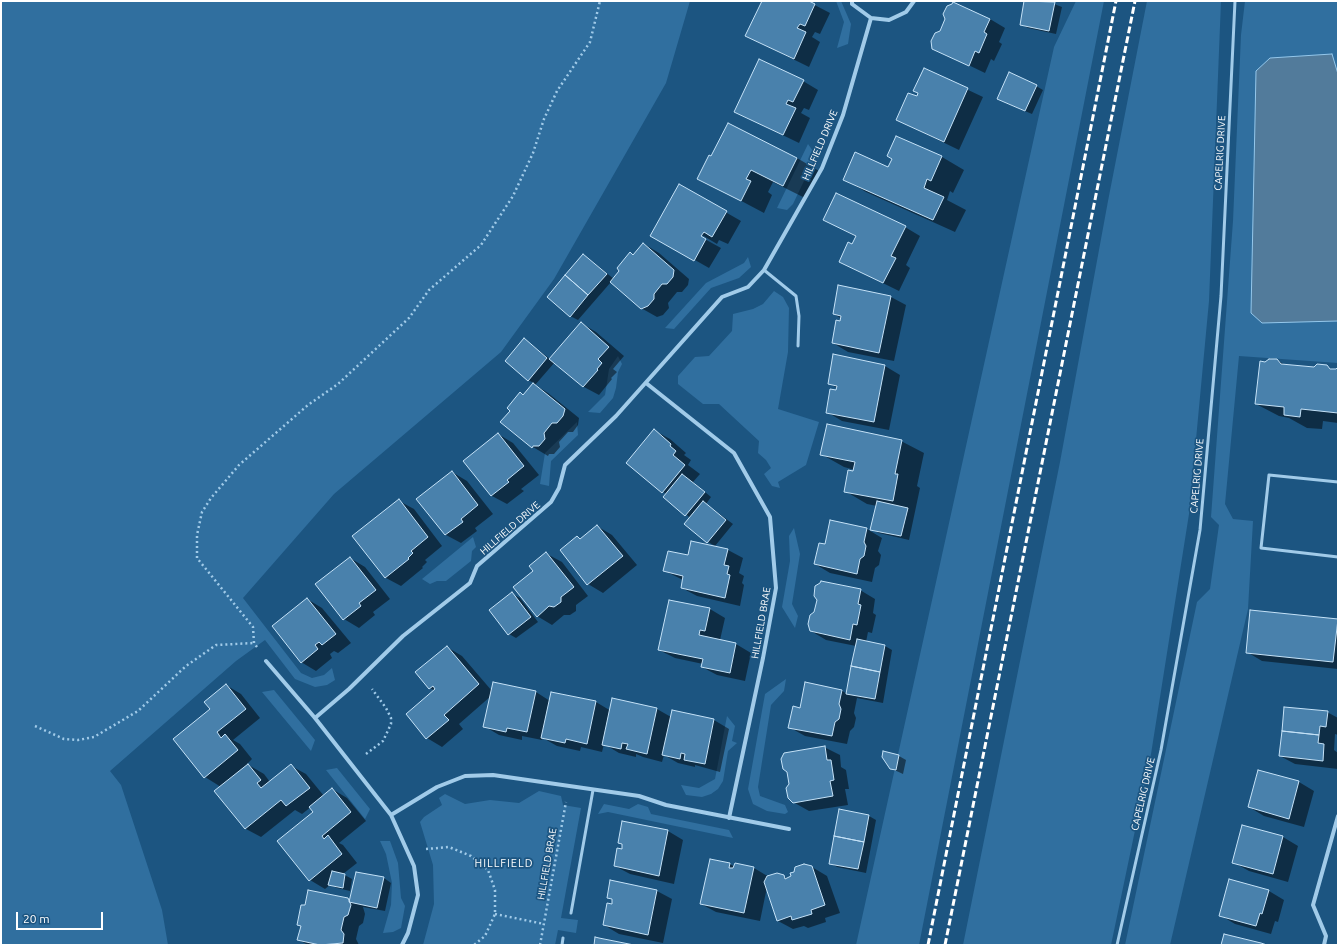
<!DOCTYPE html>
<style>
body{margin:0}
#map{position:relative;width:1339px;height:946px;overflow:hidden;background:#1c5581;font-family:Ubuntu,sans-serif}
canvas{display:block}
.frame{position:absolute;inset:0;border:2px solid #fff;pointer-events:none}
.scale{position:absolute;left:16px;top:912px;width:87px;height:18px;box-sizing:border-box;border:2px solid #fff;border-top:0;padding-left:5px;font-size:12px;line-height:14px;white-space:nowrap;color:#fff;-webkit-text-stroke:3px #1c5581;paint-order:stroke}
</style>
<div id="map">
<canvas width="1339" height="946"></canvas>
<div class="frame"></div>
<div class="scale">20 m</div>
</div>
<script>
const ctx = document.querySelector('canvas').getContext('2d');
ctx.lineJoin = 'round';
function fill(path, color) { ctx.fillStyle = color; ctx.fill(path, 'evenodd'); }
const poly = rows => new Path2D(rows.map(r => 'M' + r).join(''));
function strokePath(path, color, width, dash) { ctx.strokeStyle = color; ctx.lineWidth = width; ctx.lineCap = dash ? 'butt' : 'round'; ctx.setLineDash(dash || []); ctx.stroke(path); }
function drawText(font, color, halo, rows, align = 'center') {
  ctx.font = font + ' Ubuntu,sans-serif'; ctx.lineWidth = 3.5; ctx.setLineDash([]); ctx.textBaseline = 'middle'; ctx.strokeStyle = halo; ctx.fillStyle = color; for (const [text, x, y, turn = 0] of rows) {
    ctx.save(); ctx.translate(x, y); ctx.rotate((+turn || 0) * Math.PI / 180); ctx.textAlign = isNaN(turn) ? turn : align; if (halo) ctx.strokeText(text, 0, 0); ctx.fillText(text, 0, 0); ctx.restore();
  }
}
fill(poly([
 [1,1,690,1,666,83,554,279,501,352,334,494,243,598,301,673,312,678,324,675,332,668,335,680,327,685,315,687,295,679,265,640,236,661,110,771,121,785,162,910,168,945,1,945],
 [836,1,841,1,851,24,848,44,837,48,844,22],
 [1076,1,1104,1,919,945,856,945,1054,47],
 [1147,1,1221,1,1209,301,1189,514,1151,754,1111,945,963,945,1060,462,1108,201],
 [1245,1,1338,1,1338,363,1239,356,1225,504,1233,519,1253,521,1248,609,1170,945,1125,945,1197,602,1210,589,1219,525,1211,517,1233,221,1241,35],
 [808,144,815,154,814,160,793,204,787,210,777,208],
 [748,257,751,267,739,278,711,288,674,329,665,328,706,283,744,263],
 [774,291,783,297,789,308,788,352,778,409,819,422,806,465,778,482,780,488,772,486,764,474,771,468,766,460,758,453,759,441,719,404,703,404,678,384,678,376,695,357,709,356,732,331,733,314,753,309,763,304],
 [618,356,622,364,618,372,616,388,613,398,600,413,588,412,605,395,609,369],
 [577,422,578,435,551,461,549,486,540,484,545,453],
 [794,528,800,554,792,604,798,616,795,628,782,607,790,561,789,536],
 [473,537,476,547,472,551,471,561,446,581,437,581,430,584,422,579],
 [786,679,784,691,771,705,758,787,760,796,785,805,788,812,785,814,767,811,753,804,748,789,765,694],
 [274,690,315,740,311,751,262,692],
 [727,716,735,726,732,741,737,743,728,751,723,781,718,789,711,794,702,797,686,795,681,785,699,788,715,779],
 [337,768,370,809,365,819,326,770],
 [539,791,561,796,563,805,581,808,561,918,578,920,576,933,558,930,555,945,423,945,434,904,433,865,420,822,424,817,442,805,439,798,445,794,465,804,490,800,519,803],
 [604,804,629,809,638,804,648,807,651,814,729,830,733,838,608,812,598,814],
 [380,841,390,841,398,863,401,898,405,906,401,928,393,932,383,933,391,905,392,883,386,854]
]), '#306f9f');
const water = poly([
 [1332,54,1338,74,1338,321,1262,323,1251,313,1256,71,1270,58,1332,54]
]);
fill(water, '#527b9b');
strokePath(water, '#94c7eb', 1);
fill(poly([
 [762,1,807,1,830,13,820,34,815,32,812,37,820,42,809,67,746,36],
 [1025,1,1046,1,1062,7,1056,34,1028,28,1021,24],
 [946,19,990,19,1005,28,999,42,1002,44,994,61,991,59,985,73,933,48],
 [924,69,983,97,959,150,897,120,917,98],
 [803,81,818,90,809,110,804,108,801,113,810,118,799,143,735,112],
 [1036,86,1043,90,1032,114,1006,103],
 [896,137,942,157,964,170,953,193,950,191,947,200,966,210,955,232,866,192,844,179,888,169,893,159],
 [797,158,819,171,805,198,773,182,768,192,772,195,764,213,698,178],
 [680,186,741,221,728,244,719,240,717,244,702,235,701,237,721,248,709,268,651,235],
 [825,220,905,227,920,236,906,265,910,268,899,291,840,262,852,246,857,237],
 [644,244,659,253,689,279,688,285,682,292,677,292,668,303,669,308,663,315,657,317,641,308,611,282,578,320,570,316,584,255,614,279],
 [891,297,906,305,894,361,848,352,833,343,842,319,834,314],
 [581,323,596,332,624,356,613,369,617,372,611,378,612,379,599,395,584,387,555,362,535,385,548,393,579,418,578,425,573,432,568,432,559,442,560,447,554,454,549,454,548,456,533,447,502,422,534,383,528,380,525,340,550,359],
 [834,356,885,366,900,375,889,430,842,421,827,412,837,388,829,383],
 [1277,360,1285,365,1314,368,1326,366,1333,370,1338,369,1338,423,1323,421,1322,429,1307,428,1289,418,1279,416,1256,404,1265,363],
 [655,431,670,439,686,453,684,455,691,460,688,465,700,474,693,482,711,497,706,504,733,524,715,546,708,542,690,518,666,494,627,463],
 [498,434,513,443,539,475,521,489,524,491,507,504,492,496,465,461],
 [901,441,924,453,917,486,920,488,909,540,879,533,872,529,877,506,867,504,845,491,855,470,844,467,821,454],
 [452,472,467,481,493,514,475,528,477,531,461,543,446,535,418,499],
 [399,501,414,509,442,546,425,560,427,562,422,567,423,568,401,586,386,578,353,537],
 [597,526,612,535,637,565,603,593,588,584,577,537,581,540],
 [867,529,882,538,878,551,881,555,879,565,875,568,872,582,830,573,815,564,825,545],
 [728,550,743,558,739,573,744,576,742,583,744,585,740,606,697,596,682,588,683,580,665,571,688,556],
 [547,554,562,562,588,596,576,605,576,611,570,615,564,615,552,625,537,616,534,572],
 [350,558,365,567,390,599,373,612,375,615,359,628,344,619],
 [860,590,875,599,873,613,876,615,872,633,868,632,866,642,885,646,892,650,883,703,857,698,854,713,856,718,854,727,850,731,847,744,805,736,789,727,801,709,841,690,847,694,856,646,826,640,811,631],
 [512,594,520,598,538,622,516,638,509,634],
 [307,599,322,608,351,643,338,653,334,651,330,654,332,658,316,671,301,662],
 [710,609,725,618,720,640,736,644,751,653,745,681,717,675,702,667,703,664,675,658,659,650],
 [1251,611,1338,620,1338,669,1262,661,1247,652],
 [447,647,462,656,492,691,536,692,550,701,552,693,596,702,611,711,657,709,671,717,672,711,714,720,729,729,720,772,695,765,695,767,678,763,664,755,662,762,643,757,636,754,636,757,619,753,604,744,602,752,581,747,580,751,557,746,543,738,542,740,522,736,522,740,499,735,484,726,491,696,459,724,463,729,442,747,427,738,407,714,435,691,430,688],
 [226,685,241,694,260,718,233,740,240,744,252,759,247,764,264,774,270,782,291,766,306,774,324,796,332,789,347,798,366,821,339,843,343,845,357,863,343,874,352,879,350,891,337,888,330,885,325,889,310,880,315,812,311,807,302,814,295,810,261,837,246,829,215,791,221,787,205,777,211,709],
 [1327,712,1338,718,1338,735,1335,734,1334,750,1338,753,1338,769,1295,764,1280,756],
 [824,747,840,755,841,767,846,770,849,789,845,789,848,805,809,811,793,802,790,784],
 [884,752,899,756,906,760,903,774,890,768],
 [1258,771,1299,782,1314,791,1304,827,1264,816,1249,807],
 [869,816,876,820,866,873,837,867,830,863],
 [623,822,668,831,683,840,674,884,630,874,615,866,623,851,623,845,619,843],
 [1243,826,1283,837,1298,846,1288,882,1249,871,1233,862],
 [730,864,735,867,754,868,769,877,783,876,788,879,812,867,827,876,840,913,825,918,826,922,808,928,804,926,793,929,778,921,767,887,760,921,716,912,701,904],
 [384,878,391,883,385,911,363,907,365,914,363,923,359,926,356,939,359,945,308,945,299,940,348,899,351,901],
 [611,881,657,891,672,899,663,943,619,934,604,925,612,905,613,900,608,897],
 [1269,891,1284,900,1278,922,1275,921,1271,934,1235,924,1220,915]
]), '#0007');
const building = poly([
 [762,1,809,1,815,4,805,26,800,24,797,28,806,32,794,59,745,36,762,1],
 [1024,1,1055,2,1049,31,1020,25,1024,1],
 [953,2,990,19,984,32,987,34,979,53,975,51,969,66,932,49,931,41,935,33,940,31,945,19,943,14,947,6,952,4,953,2],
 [759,59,804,80,793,102,788,100,786,104,796,108,783,135,734,112,759,59],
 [924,68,968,88,944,142,896,120,908,93,917,96,918,93,913,91,924,68],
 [1009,72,1037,85,1025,111,997,99,1009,72],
 [728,123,797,158,783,186,751,170,746,179,751,181,741,201,697,179,709,155,711,156,728,123],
 [896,136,942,156,931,181,927,179,924,188,944,197,933,220,843,180,855,152,888,167,892,159,887,156,896,136],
 [679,184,727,211,712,237,704,232,701,236,706,239,694,261,650,236,679,184],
 [836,193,906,226,891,256,896,258,883,283,839,262,848,242,852,244,856,236,823,220,836,193],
 [643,243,674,270,673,277,667,284,662,284,654,294,654,299,648,306,641,309,610,282,619,271,617,268,630,252,633,255,643,243],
 [583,254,607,274,588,295,565,275,583,254],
 [565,275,588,295,570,317,547,297,565,275],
 [838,285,891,296,879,353,832,343,836,320,840,321,841,316,833,314,838,285],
 [581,322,609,347,598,359,602,363,597,369,598,370,583,387,549,359,581,322],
 [524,338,547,358,528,381,505,361,524,338],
 [833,354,885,365,874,422,826,413,830,389,836,390,837,386,828,384,833,354],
 [1269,359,1277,359,1281,364,1314,367,1317,364,1327,365,1330,369,1336,369,1338,367,1338,413,1301,409,1300,417,1284,415,1284,407,1255,404,1260,361,1265,362,1269,359],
 [533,383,565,409,563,416,557,423,552,423,544,433,545,439,539,446,533,446,532,448,500,422,510,411,507,408,520,392,523,395,533,383],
 [827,424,902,440,895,474,898,474,893,501,844,492,848,470,853,471,855,462,820,455,827,424],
 [654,429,671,444,670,446,676,451,673,455,685,465,662,493,626,463,654,429],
 [498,433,524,466,507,480,509,482,491,496,463,461,498,433],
 [452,471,478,505,461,519,463,522,445,535,416,499,452,471],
 [682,474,705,492,685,516,663,497,682,474],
 [399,499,428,537,411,551,413,553,408,558,409,559,385,578,352,536,399,499],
 [703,501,726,520,707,543,684,524,703,501],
 [877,501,908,508,901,536,870,530,877,501],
 [830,520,867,528,864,542,866,546,864,556,860,559,857,574,814,564,819,543,825,544,830,520],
 [597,525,623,556,587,585,560,550,577,536,580,539,597,525],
 [691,541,728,549,724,565,729,566,727,574,730,575,725,598,681,588,683,576,663,571,668,551,688,555,691,541],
 [546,552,574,587,561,597,561,602,554,607,549,606,537,617,513,587,533,571,529,566,546,552],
 [350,557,376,590,359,603,361,606,343,620,315,584,350,557],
 [821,581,861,589,858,604,861,605,857,625,853,624,850,640,810,631,808,624,810,615,814,612,817,600,814,596,815,586,820,583,821,581],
 [512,592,531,617,508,635,489,610,512,592],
 [307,598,336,634,322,645,319,642,315,645,318,649,301,663,272,626,307,598],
 [669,600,710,608,705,631,700,630,699,635,736,643,730,673,701,667,703,659,658,650,669,600],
 [1250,610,1338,619,1333,662,1246,653,1250,610],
 [857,639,885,645,880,672,851,666,857,639],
 [447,646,479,684,444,715,449,720,426,739,406,714,435,689,433,686,429,689,415,672,447,646],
 [851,666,880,672,875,699,846,694,851,666],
 [493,682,536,691,527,732,507,728,506,732,483,727,493,682],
 [805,682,842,690,839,704,841,709,839,719,835,722,832,736,788,728,793,706,800,708,805,682],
 [226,684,246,709,217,732,221,738,225,734,238,750,204,778,173,739,210,709,204,702,226,684],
 [551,692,596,701,587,744,566,739,565,743,541,738,551,692],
 [612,698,657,708,647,754,626,749,628,744,622,743,621,749,602,745,612,698],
 [1284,707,1328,711,1326,727,1320,726,1319,735,1282,731,1284,707],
 [672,710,714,719,705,764,684,760,685,754,681,753,680,759,662,755,672,710],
 [1282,731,1319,735,1318,743,1324,744,1323,761,1279,756,1282,731],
 [825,746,827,760,831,760,834,780,830,781,833,796,793,803,788,798,786,788,789,784,787,772,783,769,781,759,784,753,825,746],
 [883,751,899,755,896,770,890,769,882,757,883,751],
 [248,764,261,780,257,783,261,788,291,764,310,788,286,806,281,800,245,829,214,791,248,764],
 [1258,770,1299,781,1289,819,1248,807,1258,770],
 [332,788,351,812,322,836,324,839,328,835,342,854,309,881,277,841,313,812,309,807,332,788],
 [839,809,869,815,864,842,834,836,839,809],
 [622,821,668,830,659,876,614,866,617,848,622,849,622,844,618,843,622,821],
 [1242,825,1283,836,1273,874,1232,863,1242,825],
 [834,836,864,842,858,869,829,864,834,836],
 [710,859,730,863,729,868,733,868,735,863,754,867,744,913,700,904,710,859],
 [804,864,812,866,825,905,811,910,812,914,792,920,791,916,777,921,764,882,767,876,777,873,784,875,785,879,791,876,790,873,794,872,795,867,804,864],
 [332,871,345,874,343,888,328,885,332,871],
 [356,872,384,877,377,908,349,902,356,872],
 [1229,879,1269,890,1262,914,1260,913,1256,926,1219,916,1229,879],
 [610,880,657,890,648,935,603,925,607,903,612,904,612,899,607,898,610,880],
 [308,890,348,898,351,905,348,915,344,917,341,930,344,934,343,943,320,945,297,940,301,926,297,925,301,905,305,905,308,890],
 [1224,934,1261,943,1267,945,1221,945,1224,934],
 [595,937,599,938,634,945,594,945,595,937]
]);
fill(building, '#4981ac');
strokePath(building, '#c5e2f7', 1);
strokePath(poly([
 [257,647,254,643,253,627,197,558,197,535,202,512,211,498,239,465,308,405,338,384,409,318,429,290,481,245,513,196,533,153,544,119,557,91,590,42,600,1],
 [35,726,64,739,78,740,94,737,138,711,186,666,216,645,254,643],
 [366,754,383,741,391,724,391,718,386,708,372,689],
 [426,849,449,847,471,856,488,870,495,890,495,914,485,936,474,945],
 [495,914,544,924],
 [540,945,566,802]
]), '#a1cbe9', 2.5, [2, 3]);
strokePath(poly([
 [764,270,796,296,799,316,798,346],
 [1338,482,1269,475,1261,548,1338,557],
 [571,913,593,790],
 [562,945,563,938],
 [1117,945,1161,750,1200,530,1221,296,1235,1]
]), '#a1cbe9', 3);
strokePath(poly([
 [852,1,852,4,871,18,889,20,906,12,914,1],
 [646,383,734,453,770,517,776,588,763,658,729,818],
 [266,661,315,718],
 [391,815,437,787,465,776,493,775,639,796,666,805,789,829],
 [402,945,408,933,418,895,414,866,391,815,315,718,349,689,403,636,470,583,477,566,551,502,559,488,565,465,616,416,722,297,748,287,764,270,822,168,843,115,871,18],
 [1324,945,1326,936,1313,905,1338,816]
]), '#a1cbe9', 4);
strokePath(poly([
 [928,945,1116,1],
 [945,945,1135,1]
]), '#fff', 3, [7, 3]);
drawText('10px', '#fff', '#1c5581', [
 ["HILLFIELD DRIVE",820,145,-67],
 ["CAPELRIG DRIVE",1220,153,-87],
 ["CAPELRIG DRIVE",1197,476,-85],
 ["HILLFIELD DRIVE",510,528,-41],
 ["HILLFIELD BRAE",761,623,-80],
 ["CAPELRIG DRIVE",1143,794,-77],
 ["HILLFIELD BRAE",547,864,-80]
]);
ctx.letterSpacing = '1px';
drawText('11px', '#fff', '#1c5581', [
 ["HILLFIELD",504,863]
]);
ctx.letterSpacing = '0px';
</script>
